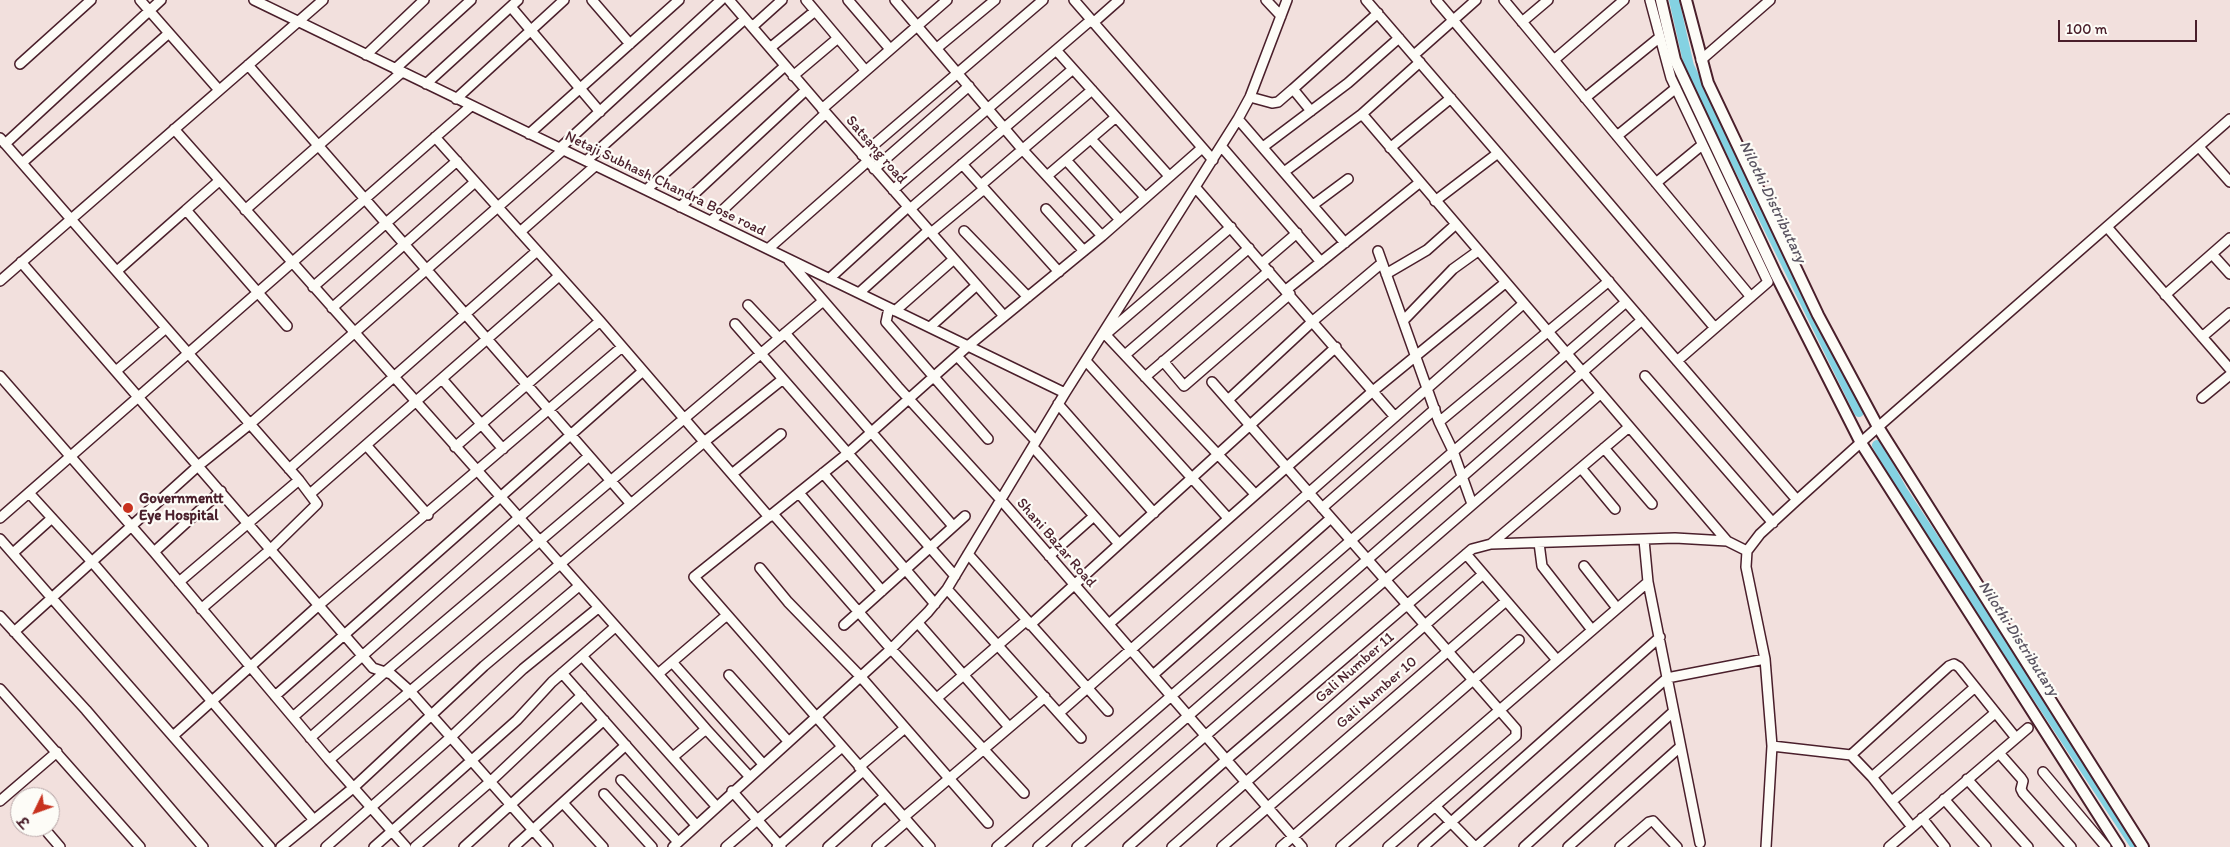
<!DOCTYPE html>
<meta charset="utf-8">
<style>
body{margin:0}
#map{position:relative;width:2230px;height:847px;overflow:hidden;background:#f2e0dd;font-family:Itim,"Playpen Sans Deva",sans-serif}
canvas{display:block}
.north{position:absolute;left:10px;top:787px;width:50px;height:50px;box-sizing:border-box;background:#fdfcf7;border:1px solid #b5a4a5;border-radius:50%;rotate:228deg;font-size:14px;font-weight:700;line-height:20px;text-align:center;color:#4a1f2b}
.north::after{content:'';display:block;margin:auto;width:18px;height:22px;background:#c8321e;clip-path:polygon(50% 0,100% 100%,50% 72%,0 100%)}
.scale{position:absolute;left:2058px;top:20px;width:139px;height:22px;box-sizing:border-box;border:2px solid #4a1f2b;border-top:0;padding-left:6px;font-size:15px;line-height:18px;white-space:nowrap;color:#4a1f2b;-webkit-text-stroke:4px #fdfcf7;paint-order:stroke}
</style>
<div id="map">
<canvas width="2230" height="847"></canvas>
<div class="north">उ</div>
<div class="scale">100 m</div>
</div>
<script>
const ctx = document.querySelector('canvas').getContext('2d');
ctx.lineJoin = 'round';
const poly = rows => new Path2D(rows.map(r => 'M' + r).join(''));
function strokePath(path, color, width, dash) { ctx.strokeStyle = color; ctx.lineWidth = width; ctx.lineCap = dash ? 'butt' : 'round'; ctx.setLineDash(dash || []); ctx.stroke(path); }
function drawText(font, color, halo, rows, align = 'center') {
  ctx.font = font + ' Itim,sans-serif'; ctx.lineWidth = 4.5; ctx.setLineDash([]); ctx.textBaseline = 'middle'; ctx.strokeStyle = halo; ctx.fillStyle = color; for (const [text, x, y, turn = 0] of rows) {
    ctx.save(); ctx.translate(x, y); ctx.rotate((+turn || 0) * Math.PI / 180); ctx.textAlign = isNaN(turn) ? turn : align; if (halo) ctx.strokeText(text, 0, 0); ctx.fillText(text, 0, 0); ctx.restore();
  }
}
strokePath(poly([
 [1674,0,1689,66,1859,412],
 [1877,445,1902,490,2136,847]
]), '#84d2e2', 10);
const minor = poly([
 [140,0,219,90],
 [254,0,1065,393],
 [592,0,630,44],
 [729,0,826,113,1004,316],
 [806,0,865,70],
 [848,0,890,49],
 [895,0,1022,149,1102,236],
 [1074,0,1213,160],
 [1266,0,1281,16],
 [1366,0,1797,500],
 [1436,0,1715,328],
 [1504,0,1751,297],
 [1650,0,1671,78,1768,282,1677,361],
 [511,7,600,112],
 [1522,22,1548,0],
 [1093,23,1119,0],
 [752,27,782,0],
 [770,48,815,11],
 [937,48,995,0],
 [1056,50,1169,176],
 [366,55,424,0],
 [1414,55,1476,0],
 [1554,60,1624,0],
 [1701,60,1770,0],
 [20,64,91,0],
 [248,65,631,504],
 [395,69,471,0],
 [793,76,838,38],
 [426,84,518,0],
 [1250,97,1272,103,1278,102,1293,89],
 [1585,98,1660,37],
 [456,99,564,0],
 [822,109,947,0],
 [1311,111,1293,89,1378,13],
 [1362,114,1727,541,1747,551],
 [1238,119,1345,243],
 [174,129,658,674,727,615],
 [529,134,679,0],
 [1617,136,1676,88],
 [435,137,600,321,769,517],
 [0,138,299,480,317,504,271,549,201,609],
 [1091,139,1145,197],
 [5,144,161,0],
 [1221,146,1321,262],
 [1263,147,1348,83,1399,38],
 [2199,147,2230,182],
 [560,148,721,0],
 [1390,148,1451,98],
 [862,155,1043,0],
 [1066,160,1120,220],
 [586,161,745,19],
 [22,163,169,33],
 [962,164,1059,272],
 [874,169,969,86],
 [1284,172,1362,114,1420,62],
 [1047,176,1116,117],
 [1656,183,1702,145],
 [981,185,1092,90],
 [1196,188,1395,417],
 [646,190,785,66],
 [893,190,1091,20],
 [1435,201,1498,153],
 [1313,205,1348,179],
 [680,207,806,90],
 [910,209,1073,69],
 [1046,209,1084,251],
 [186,210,219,181],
 [245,210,402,72],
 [711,221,826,113],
 [2107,227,2230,369],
 [964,231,1028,297],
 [520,232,595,166],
 [931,233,984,189],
 [768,249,868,161],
 [1378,251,1439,422,1453,451,1472,504],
 [2212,254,2230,274],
 [789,261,898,387,1001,500,1302,847],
 [21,262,373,668,391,674,410,691,548,847],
 [1262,263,1297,233],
 [117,271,186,210,287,326],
 [1386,274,1427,250,1455,225],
 [829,279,908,207],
 [0,281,323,0],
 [313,287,457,161],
 [1286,290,1419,183],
 [859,293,929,230],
 [2165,295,2230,238],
 [748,305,779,338],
 [332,308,475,182],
 [889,308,886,322,988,439],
 [895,311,954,259],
 [1403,321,1453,269,1478,251],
 [735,324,955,576],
 [930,327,977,285],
 [785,333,953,526],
 [1104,333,1255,494],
 [1106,334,1231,227],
 [2202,337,2230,313],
 [1125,355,1249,248],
 [957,356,1036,441],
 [1086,361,1228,518],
 [1163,361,1184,386,1290,294],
 [116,371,166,328],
 [0,376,154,552,329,760,406,847],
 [1645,376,1773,523],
 [1145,377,1269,271],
 [442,379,503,449],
 [1212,382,1516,729,1516,736,1388,847],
 [2202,398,2230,375],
 [1228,400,1313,321,1382,263],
 [1058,404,1154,513],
 [1439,422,1609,281],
 [366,445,428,515],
 [455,447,600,321],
 [1033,447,1119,544],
 [1604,448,1652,504],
 [1581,468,1615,509],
 [289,469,537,251],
 [823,473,935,604],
 [732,474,781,434],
 [799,493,882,591],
 [30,494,93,563,314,820],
 [310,494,559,276],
 [1322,508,1435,409],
 [773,514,891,649,1024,793],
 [0,518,471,106],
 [0,539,270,847],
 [1644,540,1648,582,1700,843],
 [1539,543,1542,566,1592,630],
 [1491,544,1629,427],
 [154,552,221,491],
 [13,553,52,518],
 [968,554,1108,711],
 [1466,554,1557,660],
 [1049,556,1094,516],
 [1584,566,1617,608],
 [760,568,788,602,860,676,988,823],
 [179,582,299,480],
 [947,589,1081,738],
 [0,616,86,710,203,847],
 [918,623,1009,727],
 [1109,624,1373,391,1505,283],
 [844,625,965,516],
 [1030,625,1336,347],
 [14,632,198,466,250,424,563,150],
 [582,656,716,806],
 [672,662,763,764],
 [562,673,696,825],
 [658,674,706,729,673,757],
 [729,675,788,741],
 [1153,675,1331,518],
 [0,689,140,847],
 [275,696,643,371],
 [937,698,1027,620],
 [1059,713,1523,304],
 [293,717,589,456],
 [706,729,749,776],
 [173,736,319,605,622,347],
 [310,738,385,672,823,301],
 [1772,746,1851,755,1949,666,1954,664,1959,667,2016,738],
 [1999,753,2021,778,2023,781,2021,789,2023,793,2071,847],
 [1851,755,1872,777,1912,827],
 [329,760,704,442,783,379],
 [859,767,905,728],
 [2043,772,2106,847],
 [1872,777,1974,688],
 [1967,779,2028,847],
 [621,780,678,842],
 [732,791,781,847],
 [604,794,652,847],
 [1944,799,1986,847],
 [0,801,57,752],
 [1892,801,1995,713],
 [563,803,603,847],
 [1435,806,1475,847],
 [904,817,1045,697],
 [1922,818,1945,847],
 [48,833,60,847],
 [281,847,353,788,484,666,579,586],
 [326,847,451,737,523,669,598,608],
 [374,847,517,720,552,682,615,627],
 [415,847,491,781,582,695],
 [464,847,604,720],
 [514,847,626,745],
 [673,847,891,649,928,612,947,589,1065,393,1238,119,1250,97,1287,0],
 [726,847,842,747],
 [777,847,863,771],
 [828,847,885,796],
 [877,847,907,821],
 [930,847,694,577,847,454,968,346,1102,236,1202,148],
 [997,847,1626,302],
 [1038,847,1642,320],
 [1077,847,1600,394],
 [1128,847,1226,760,1472,549,1491,544,1675,538,1727,541],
 [1172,847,1482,575],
 [1222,847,1506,601],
 [1281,847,1519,640],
 [1341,847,1648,582],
 [1423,847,1660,637],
 [1476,847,1667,678,1765,659],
 [1524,847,1673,712],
 [1568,847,1680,747],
 [1620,847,1649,822,1653,821,1677,847],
 [1766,847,1772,746,1765,659,1746,567,1747,551,1760,534,1797,500,1878,427,2230,119],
 [1889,847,2028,728]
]);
const tertiary = poly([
 [1661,0,1675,60,1776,275,1861,443,2119,847],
 [1686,0,1708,83,1818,315,1878,427,2143,847]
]);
strokePath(minor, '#4a1f2b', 12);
strokePath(tertiary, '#4a1f2b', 14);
strokePath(minor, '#fdfcf7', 9);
strokePath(tertiary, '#fdfcf7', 10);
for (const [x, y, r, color] of [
 [128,508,6,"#c8321e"]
]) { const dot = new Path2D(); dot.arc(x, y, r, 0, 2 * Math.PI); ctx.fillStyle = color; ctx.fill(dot); strokePath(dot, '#fdfcf7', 2); }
drawText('15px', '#4a1f2b', '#fdfcf7', [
 ["Satsang road",876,150,49],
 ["Netaji Subhash Chandra Bose road",665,184,26],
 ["Shani Bazar Road",1056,543,49],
 ["Gali Number 11",1355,668,-41],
 ["Gali Number 10",1377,693,-41]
]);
drawText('bold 15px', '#4a1f2b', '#fdfcf7', [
 ["Governmentt",139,499],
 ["Eye Hospital",139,516]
], 'left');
drawText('italic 16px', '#5b5562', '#fdfcf7', [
 ["Nilothi Distributary",1772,202,64],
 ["Nilothi Distributary",2018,639,57]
]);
</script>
